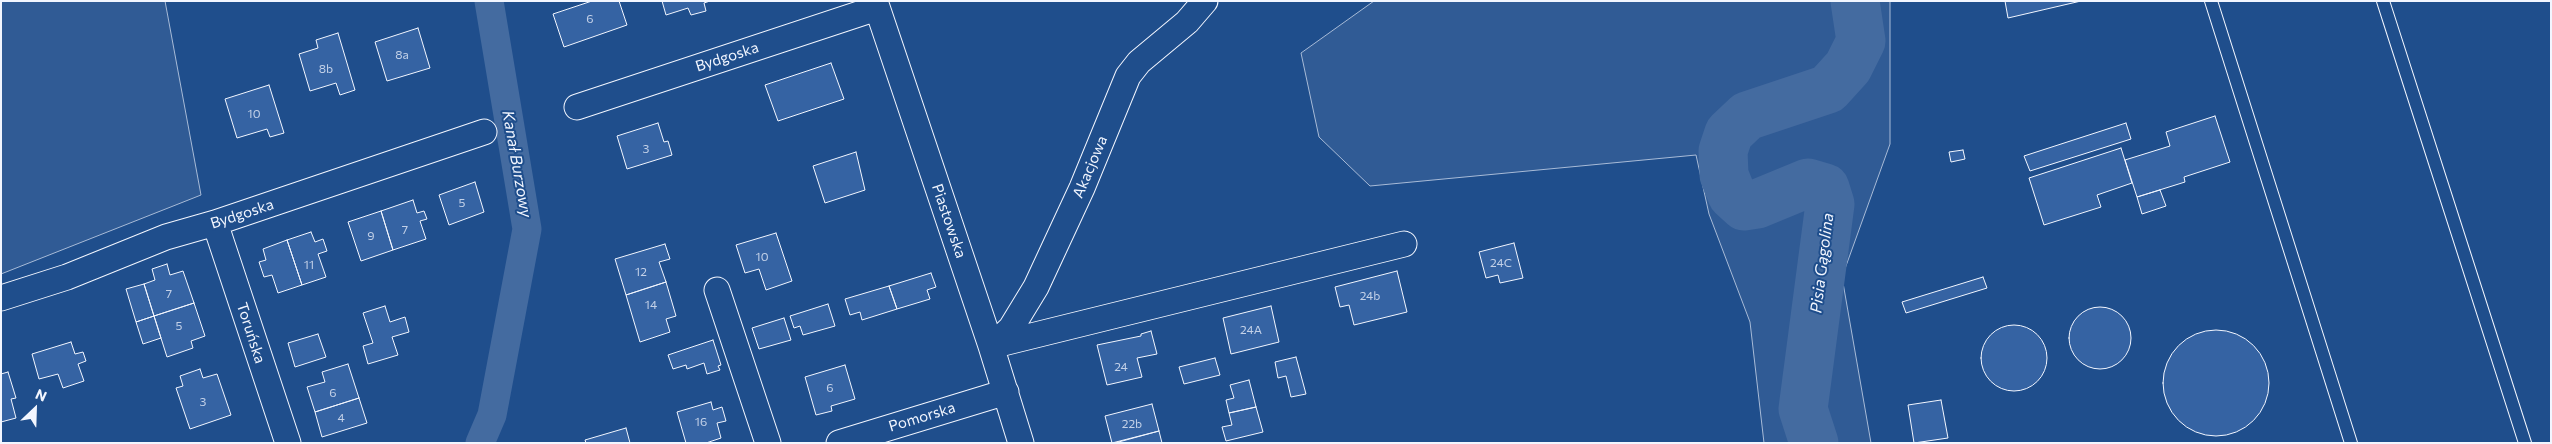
<!DOCTYPE html>
<meta charset="utf-8">
<style>
body{margin:0}
#map{position:relative;width:2552px;height:444px;overflow:hidden;background:#1f4e8c;font-family:Commissioner,sans-serif}
canvas{display:block}
.frame{position:absolute;inset:0;border:2px solid #f2f6ff;pointer-events:none}
.north{position:absolute;left:10px;top:384px;width:50px;height:50px;-webkit-text-stroke:4px #1f4e8c;paint-order:stroke;rotate:24deg;font-size:14px;font-weight:700;line-height:20px;text-align:center;color:#f2f6ff}
.north::after{content:'';display:block;margin:auto;width:18px;height:22px;background:#f2f6ff;clip-path:polygon(50% 0,100% 100%,50% 72%,0 100%)}
</style>
<div id="map">
<canvas width="2552" height="444"></canvas>
<div class="frame"></div>
<div class="north">N</div>
</div>
<script>
const ctx = document.querySelector('canvas').getContext('2d');
ctx.lineJoin = 'round';
function fill(path, color) { ctx.fillStyle = color; ctx.fill(path, 'evenodd'); }
const poly = rows => new Path2D(rows.map(r => 'M' + r).join(''));
function strokePath(path, color, width, dash) { ctx.strokeStyle = color; ctx.lineWidth = width; ctx.lineCap = dash ? 'butt' : 'round'; ctx.setLineDash(dash || []); ctx.stroke(path); }
function drawText(font, color, halo, rows, align = 'center') {
  ctx.font = font + ' Commissioner,sans-serif'; ctx.lineWidth = 4; ctx.setLineDash([]); ctx.textBaseline = 'middle'; ctx.strokeStyle = halo; ctx.fillStyle = color; for (const [text, x, y, turn = 0] of rows) {
    ctx.save(); ctx.translate(x, y); ctx.rotate((+turn || 0) * Math.PI / 180); ctx.textAlign = isNaN(turn) ? turn : align; if (halo) ctx.strokeText(text, 0, 0); ctx.fillText(text, 0, 0); ctx.restore();
  }
}
const built = poly([
 [1,1,165,1,201,195,1,274,1,1],
 [1374,1,1890,1,1890,144,1842,277,1871,443,1764,443,1750,322,1709,214,1696,155,1370,186,1319,137,1301,53,1374,1]
]);
fill(built, '#305b95');
strokePath(built, '#a8bbd7', 1);
strokePath(poly([
 [480,443,492,415,527,229,489,1]
]), '#446ba0', 29);
strokePath(poly([
 [1814,443,1803,409,1830,204,1825,188,1808,183,1757,204,1744,206,1732,195,1724,175,1723,151,1729,133,1747,116,1828,89,1848,67,1861,41,1855,1]
]), '#446ba0', 49);
const building = poly([
 [592,1,619,1,627,25,564,47,553,14,592,1],
 [662,1,710,1,704,3,706,11,691,15,688,8,666,15,662,1],
 [2005,1,2081,1,2008,18,2005,1],
 [418,28,430,68,387,81,375,42,418,28],
 [338,33,355,90,340,95,336,83,310,91,299,54,318,48,316,40,338,33],
 [831,63,844,99,778,121,765,85,831,63],
 [269,85,284,133,270,137,267,129,237,138,225,99,269,85],
 [2215,116,2230,162,2184,177,2185,182,2137,197,2125,160,2170,146,2166,132,2215,116],
 [658,123,664,142,668,141,672,155,627,169,617,136,658,123],
 [2126,123,2131,139,2030,171,2024,156,2126,123],
 [2121,148,2132,183,2097,195,2101,207,2044,225,2029,178,2121,148],
 [1963,150,1965,159,1951,162,1949,152,1963,150],
 [856,152,865,190,825,203,813,166,856,152],
 [475,182,484,212,449,225,439,195,475,182],
 [2160,190,2166,206,2142,214,2137,197,2160,190],
 [413,200,417,213,424,211,427,219,420,221,426,239,393,250,381,211,413,200],
 [381,211,393,250,361,261,348,222,381,211],
 [311,232,315,242,323,239,327,251,318,254,326,277,302,285,287,240,311,232],
 [776,233,792,281,766,290,759,269,745,273,736,245,776,233],
 [287,240,302,285,278,293,272,275,264,277,259,262,266,260,263,249,287,240],
 [1514,243,1523,278,1500,283,1498,275,1486,278,1479,252,1514,243],
 [665,244,670,259,659,262,666,282,626,295,615,259,665,244],
 [167,264,170,275,183,271,194,303,154,316,144,284,155,280,152,269,167,264],
 [1397,271,1407,312,1354,325,1349,305,1340,307,1335,287,1397,271],
 [931,273,936,287,927,290,930,299,897,309,889,286,931,273],
 [1983,277,1987,288,1906,313,1902,302,1983,277],
 [666,282,676,316,666,319,670,332,640,342,626,295,666,282],
 [144,284,154,316,136,322,126,289,144,284],
 [889,286,897,309,862,320,860,312,850,315,845,299,889,286],
 [194,303,205,336,191,341,193,348,167,357,154,316,194,303],
 [828,304,835,326,803,335,800,326,794,328,790,316,828,304],
 [385,306,390,322,405,317,409,332,392,337,398,355,368,364,363,346,373,343,363,313,385,306],
 [1271,306,1279,342,1231,354,1223,318,1271,306],
 '2069 338a31 31 0 1 1 62 0a31 31 0 1 1-62 0Z',
 [154,316,161,338,143,344,136,322,154,316],
 [784,318,791,340,759,349,752,328,784,318],
 '1981 358a33 33 0 1 1 66 0a33 33 0 1 1-66 0Z',
 '2163 383a53 53 0 1 1 106 0a53 53 0 1 1-106 0Z',
 [1151,331,1157,354,1137,358,1142,377,1107,385,1097,345,1141,336,1141,334,1151,331],
 [318,334,326,357,295,367,288,343,318,334],
 [713,340,721,365,718,366,720,370,707,374,704,363,687,369,686,365,673,369,668,355,713,340],
 [71,342,75,354,83,352,86,361,78,364,84,381,63,388,58,374,39,379,32,354,71,342],
 [1296,357,1306,394,1291,397,1286,376,1278,378,1275,362,1296,357],
 [1215,358,1220,375,1184,384,1179,367,1215,358],
 [348,364,359,398,315,412,307,387,325,382,322,372,348,364],
 [845,365,855,399,831,406,832,411,816,415,805,377,845,365],
 [200,369,203,378,217,374,231,415,190,429,176,388,183,386,180,376,200,369],
 [8,372,16,398,11,399,16,418,1,422,1,374,8,372],
 [1249,380,1256,407,1229,413,1226,400,1234,398,1230,385,1249,380],
 [359,398,367,423,322,437,315,412,359,398],
 [1941,400,1948,438,1914,443,1908,405,1941,400],
 [711,402,713,410,722,407,726,421,717,423,721,438,706,443,686,443,677,412,711,402],
 [1152,404,1159,431,1112,443,1105,416,1152,404],
 [1256,407,1263,432,1226,441,1222,427,1232,425,1229,413,1256,407],
 [626,428,630,443,586,443,585,440,626,428],
 [1159,431,1162,443,1115,443,1159,431]
]);
fill(building, '#3563a3');
strokePath(building, '#f2f6ff', 1);
const lane = poly([
 [2211,1,2351,443],
 [2383,1,2525,443]
]);
const street = poly([
 [875,1,991,346,1021,443],
 [577,107,877,8],
 [215,223,288,443],
 [717,290,768,443],
 [1,298,67,277,166,237,215,223,484,132],
 [991,346,1404,244],
 [992,346,1011,328,1036,287,1082,188,1128,76,1139,62,1187,22,1205,1],
 [839,443,1006,392]
]);
strokePath(lane, '#f2f6ff', 14);
strokePath(street, '#f2f6ff', 27);
strokePath(lane, '#1f4e8c', 12);
strokePath(street, '#1f4e8c', 25);
drawText('12px', '#c3d1e8', null, [
 ["6",590,19],
 ["8a",402,55],
 ["8b",326,69],
 ["10",254,114],
 ["3",646,149],
 ["5",462,203],
 ["7",405,230],
 ["9",371,236],
 ["10",762,257],
 ["24C",1501,263],
 ["11",309,265],
 ["12",641,272],
 ["7",169,294],
 ["24b",1370,296],
 ["14",651,305],
 ["5",179,326],
 ["24A",1251,330],
 ["24",1121,367],
 ["6",830,388],
 ["6",333,393],
 ["3",203,402],
 ["4",341,418],
 ["16",701,422],
 ["22b",1132,424]
]);
drawText('15px', '#f2f6ff', '#1f4e8c', [
 ["Bydgoska",727,57,-18],
 ["Akacjowa",1090,167,-67],
 ["Bydgoska",242,214,-18],
 ["Piastowska",949,221,71],
 ["Toruńska",251,333,72],
 ["Pomorska",922,417,-17]
]);
drawText('italic 16px', '#f2f6ff', '#1f4e8c', [
 ["Kanał Burzowy",517,164,80],
 ["Pisia Gągolina",1822,263,-83]
]);
</script>
